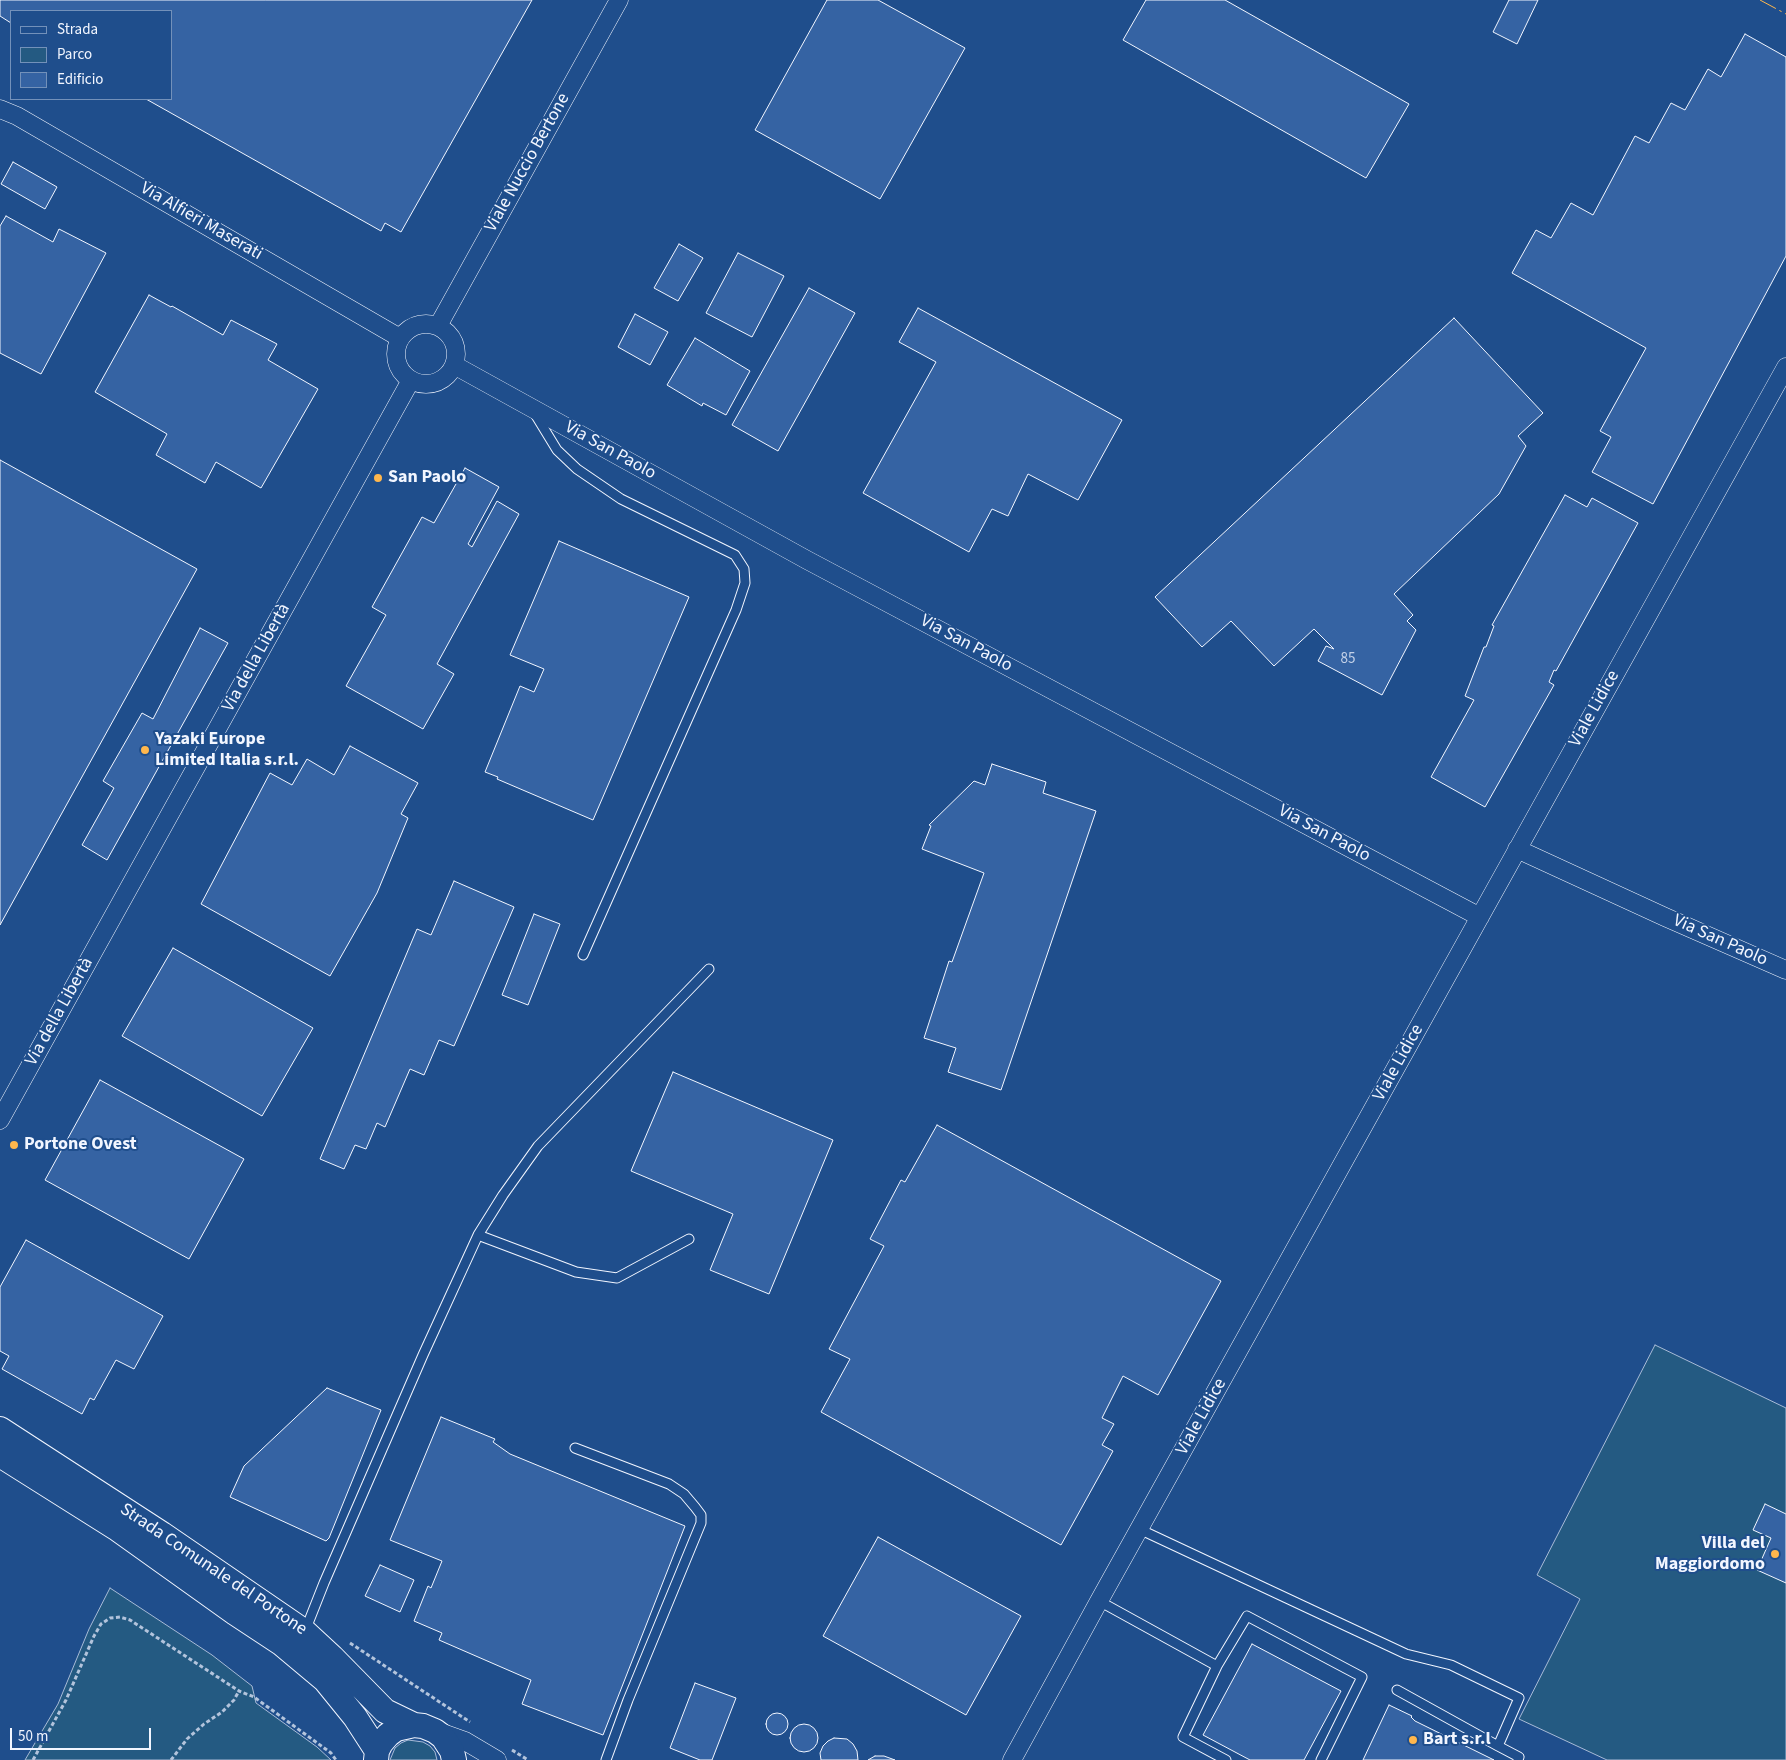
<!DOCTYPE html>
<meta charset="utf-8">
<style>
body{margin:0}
#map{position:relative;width:1786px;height:1760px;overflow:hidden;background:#1f4e8c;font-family:"Source Sans 3",sans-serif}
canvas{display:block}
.legend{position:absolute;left:10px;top:10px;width:162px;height:90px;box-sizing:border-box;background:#1f4e8c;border:1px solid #7391ba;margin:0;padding:6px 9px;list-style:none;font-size:15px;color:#f2f6ff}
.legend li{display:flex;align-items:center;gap:10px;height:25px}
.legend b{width:25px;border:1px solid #7391ba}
.scale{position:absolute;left:10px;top:1728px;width:141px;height:22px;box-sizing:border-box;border:2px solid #f2f6ff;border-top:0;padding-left:6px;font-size:15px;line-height:18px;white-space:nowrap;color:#f2f6ff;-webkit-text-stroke:4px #1f4e8c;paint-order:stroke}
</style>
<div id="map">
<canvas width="1786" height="1760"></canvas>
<ul class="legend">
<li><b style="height:6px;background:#1f4e8c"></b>Strada</li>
<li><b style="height:14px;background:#245a82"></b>Parco</li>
<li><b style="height:14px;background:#3563a3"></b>Edificio</li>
</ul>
<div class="scale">50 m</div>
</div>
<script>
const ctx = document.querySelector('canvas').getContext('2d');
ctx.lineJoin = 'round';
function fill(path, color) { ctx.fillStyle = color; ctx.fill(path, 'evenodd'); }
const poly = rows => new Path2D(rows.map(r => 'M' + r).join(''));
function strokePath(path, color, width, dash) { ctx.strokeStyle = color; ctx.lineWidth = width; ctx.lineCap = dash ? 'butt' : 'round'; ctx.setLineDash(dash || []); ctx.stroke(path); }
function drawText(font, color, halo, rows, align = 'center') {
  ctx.font = font + ' "Source Sans 3",sans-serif'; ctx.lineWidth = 4; ctx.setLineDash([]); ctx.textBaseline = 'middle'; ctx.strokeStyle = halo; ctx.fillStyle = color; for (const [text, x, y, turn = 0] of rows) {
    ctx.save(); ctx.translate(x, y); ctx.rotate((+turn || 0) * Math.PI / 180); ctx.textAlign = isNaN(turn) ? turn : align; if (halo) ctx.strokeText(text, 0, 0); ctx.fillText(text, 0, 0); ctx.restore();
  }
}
const green = poly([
 [1655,1345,1786,1408,1786,1760,1607,1760,1519,1719,1580,1599,1537,1575,1655,1345],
 [110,1588,212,1655,252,1686,256,1703,317,1747,331,1760,25,1760,58,1704,89,1629,110,1588],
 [408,1740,423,1742,430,1746,435,1752,437,1760,390,1760,395,1748,401,1743,408,1740]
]);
fill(green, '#245a82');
strokePath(green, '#a8bbd7', 1);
const building = poly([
 [0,0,532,0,401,232,385,223,381,231,146,99,171,99,171,11,11,11,11,23,0,16,0,0],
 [827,0,878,0,965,48,880,199,755,130,827,0],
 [1146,0,1225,0,1409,104,1366,178,1123,40,1146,0],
 [1509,0,1538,0,1517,44,1493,32,1509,0],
 [1745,34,1786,57,1786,256,1653,504,1592,472,1611,437,1600,431,1646,348,1512,273,1536,230,1551,238,1571,203,1593,215,1635,136,1649,143,1671,103,1685,110,1708,69,1721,77,1745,34],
 [13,162,57,187,45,209,1,184,13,162],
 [6,216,53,242,59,229,106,253,41,374,0,353,0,226,6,216],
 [679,244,703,258,678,301,654,288,679,244],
 [738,253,784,276,752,337,706,313,738,253],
 [809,288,855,313,778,451,732,425,809,288],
 [149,295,171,307,172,306,223,335,231,320,277,344,268,360,318,389,261,488,216,462,205,483,156,455,167,434,95,392,149,295],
 [918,308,1122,420,1078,500,1028,474,1008,516,992,509,969,552,863,493,936,362,899,342,918,308],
 [635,314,668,332,650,365,618,347,635,314],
 [1454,318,1543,413,1518,436,1526,446,1499,494,1394,594,1413,615,1407,621,1416,630,1382,695,1318,661,1326,646,1334,649,1314,629,1274,666,1231,621,1202,647,1155,597,1454,318],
 [695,338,750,371,726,415,703,403,702,406,667,385,695,338],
 [0,460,197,569,0,925,0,460],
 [465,468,499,487,468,544,472,547,497,501,519,514,437,664,454,674,423,729,346,686,386,615,372,607,422,517,434,523,465,468],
 [1565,495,1587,507,1592,498,1638,523,1556,671,1554,670,1549,682,1554,685,1485,807,1431,777,1474,700,1465,696,1484,647,1486,647,1494,626,1492,625,1565,495],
 [559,541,689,597,593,820,497,779,498,777,485,772,520,686,534,692,544,669,510,655,559,541],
 [200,628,228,643,107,860,82,845,114,788,103,781,142,713,153,719,200,628],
 [350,746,418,783,401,814,408,818,377,893,330,976,201,904,270,773,292,785,307,759,334,775,350,746],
 [992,764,1046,782,1043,793,1096,811,1001,1090,948,1072,956,1048,924,1038,949,961,952,962,984,873,922,849,931,826,929,825,974,781,985,785,992,764],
 [454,881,514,907,454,1046,439,1040,424,1075,410,1069,385,1127,377,1123,366,1149,355,1145,344,1169,320,1159,417,929,431,935,454,881],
 [534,914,560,924,528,1005,502,995,534,914],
 [173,948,313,1028,262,1116,122,1036,173,948],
 [673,1072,833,1140,769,1294,710,1270,733,1214,631,1171,673,1072],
 [100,1080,244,1159,189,1259,45,1180,100,1080],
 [937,1125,1221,1281,1158,1395,1123,1376,1102,1418,1114,1424,1102,1445,1113,1451,1061,1545,821,1412,850,1359,829,1349,884,1246,870,1239,901,1180,905,1182,937,1125],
 [26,1240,163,1316,134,1369,116,1360,94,1400,90,1398,82,1414,2,1369,9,1356,0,1351,0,1287,26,1240],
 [327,1388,381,1410,329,1538,326,1541,230,1497,244,1466,327,1388],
 [441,1417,495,1439,493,1442,510,1454,685,1526,603,1735,522,1704,531,1680,439,1640,442,1633,414,1621,428,1586,431,1588,442,1561,390,1540,441,1417],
 [1765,1504,1786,1514,1786,1583,1757,1570,1771,1538,1753,1530,1765,1504],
 [878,1537,1021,1616,966,1715,823,1636,878,1537],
 [380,1565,414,1580,400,1612,365,1596,380,1565],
 [1252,1644,1341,1691,1304,1760,1250,1760,1203,1735,1252,1644],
 [695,1683,736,1698,712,1760,700,1760,670,1748,695,1683],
 [1389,1705,1412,1716,1411,1717,1415,1721,1494,1760,1363,1760,1389,1705],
 '766 1724a11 11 0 1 1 22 0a11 11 0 1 1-22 0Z',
 '790 1738a14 14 0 1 1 28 0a14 14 0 1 1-28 0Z',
 [834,1738,847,1739,853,1744,857,1751,858,1760,821,1760,820,1753,823,1746,828,1741,834,1738],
 [875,1756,884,1756,895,1760,868,1760,875,1756]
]);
fill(building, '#3563a3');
strokePath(building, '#f2f6ff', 1);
const lane = poly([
 [535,414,557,450,577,469,621,499,735,555,744,569,745,583,736,610,583,955],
 [478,1235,576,1272,617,1278,689,1239],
 [575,1448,669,1484,684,1494,695,1507,701,1515,701,1523,628,1700,606,1760],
 [1139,1529,1406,1654,1451,1665,1519,1698,1498,1746,1519,1757,1518,1760],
 [1099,1601,1217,1666],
 [305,1631,324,1583,423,1355,478,1235,503,1195,538,1146,709,969],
 [1397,1690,1498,1746],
 [1226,1760,1183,1737,1217,1666,1247,1616,1362,1677,1321,1760]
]);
const street = poly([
 [0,109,17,116,400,338],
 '396 354a30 30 0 1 1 60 0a30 30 0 1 1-60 0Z',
 [438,326,619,0],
 [454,365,807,560,1480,917],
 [1517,849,1665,917,1786,970],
 [0,1120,411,380],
 [437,1731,465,1741,497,1760],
 [1012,1760,1099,1601,1786,367]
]);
const secondary = poly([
 [0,1429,162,1534,305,1632,332,1657,385,1711,414,1725],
 [0,1455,116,1528,235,1613,282,1644,325,1680,355,1717,377,1751],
 [376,1760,377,1751,381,1743,388,1735,396,1729,414,1725,423,1726,435,1731,443,1737,452,1751,454,1760]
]);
strokePath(lane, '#f2f6ff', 11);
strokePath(street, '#f2f6ff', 19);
strokePath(secondary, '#f2f6ff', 26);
strokePath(poly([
 [350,1643,470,1722],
 [512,1750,528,1760],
 [33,1760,66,1700,94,1636,101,1624,110,1618,120,1617,130,1620,239,1691,254,1697,331,1753,336,1760],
 [171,1760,187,1739,204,1724,222,1712,234,1700,239,1691]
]), '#b3c4dc', 3, [4, 2.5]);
strokePath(lane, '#1f4e8c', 9);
strokePath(street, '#1f4e8c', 18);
strokePath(secondary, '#1f4e8c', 24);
strokePath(poly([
 [1760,0,1786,14]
]), '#ffb74d', 1, [18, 4, 2.5, 4]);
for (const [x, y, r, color] of [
 [378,478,5,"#ffb74d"],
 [145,750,5,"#ffb74d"],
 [14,1145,5,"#ffb74d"],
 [1775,1554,5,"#ffb74d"],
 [1413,1740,5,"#ffb74d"]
]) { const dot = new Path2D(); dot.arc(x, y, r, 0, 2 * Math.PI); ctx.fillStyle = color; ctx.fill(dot); strokePath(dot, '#1f4e8c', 2); }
drawText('15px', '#c3d1e8', null, [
 ["85",1348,660]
]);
drawText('18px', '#f2f6ff', '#1f4e8c', [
 ["Viale Nuccio Bertone",528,163,-61],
 ["Via Alfieri Maserati",201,222,30],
 ["Via San Paolo",610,451,29],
 ["Via San Paolo",966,644,28],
 ["Via della Libertà",257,658,-61],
 ["Viale Lidice",1595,709,-61],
 ["Via San Paolo",1324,834,28],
 ["Via San Paolo",1720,941,24],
 ["Via della Libertà",60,1012,-61],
 ["Viale Lidice",1399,1063,-61],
 ["Viale Lidice",1202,1417,-61],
 ["Strada Comunale del Portone",213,1570,34]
]);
drawText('bold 18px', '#f2f6ff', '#1f4e8c', [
 ["San Paolo",388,478],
 ["Yazaki Europe",155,740],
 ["Limited Italia s.r.l.",155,761],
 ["Portone Ovest",24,1145],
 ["Villa del",1765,1544,"right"],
 ["Maggiordomo",1765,1565,"right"],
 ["Bart s.r.l",1423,1740]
], 'left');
</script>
